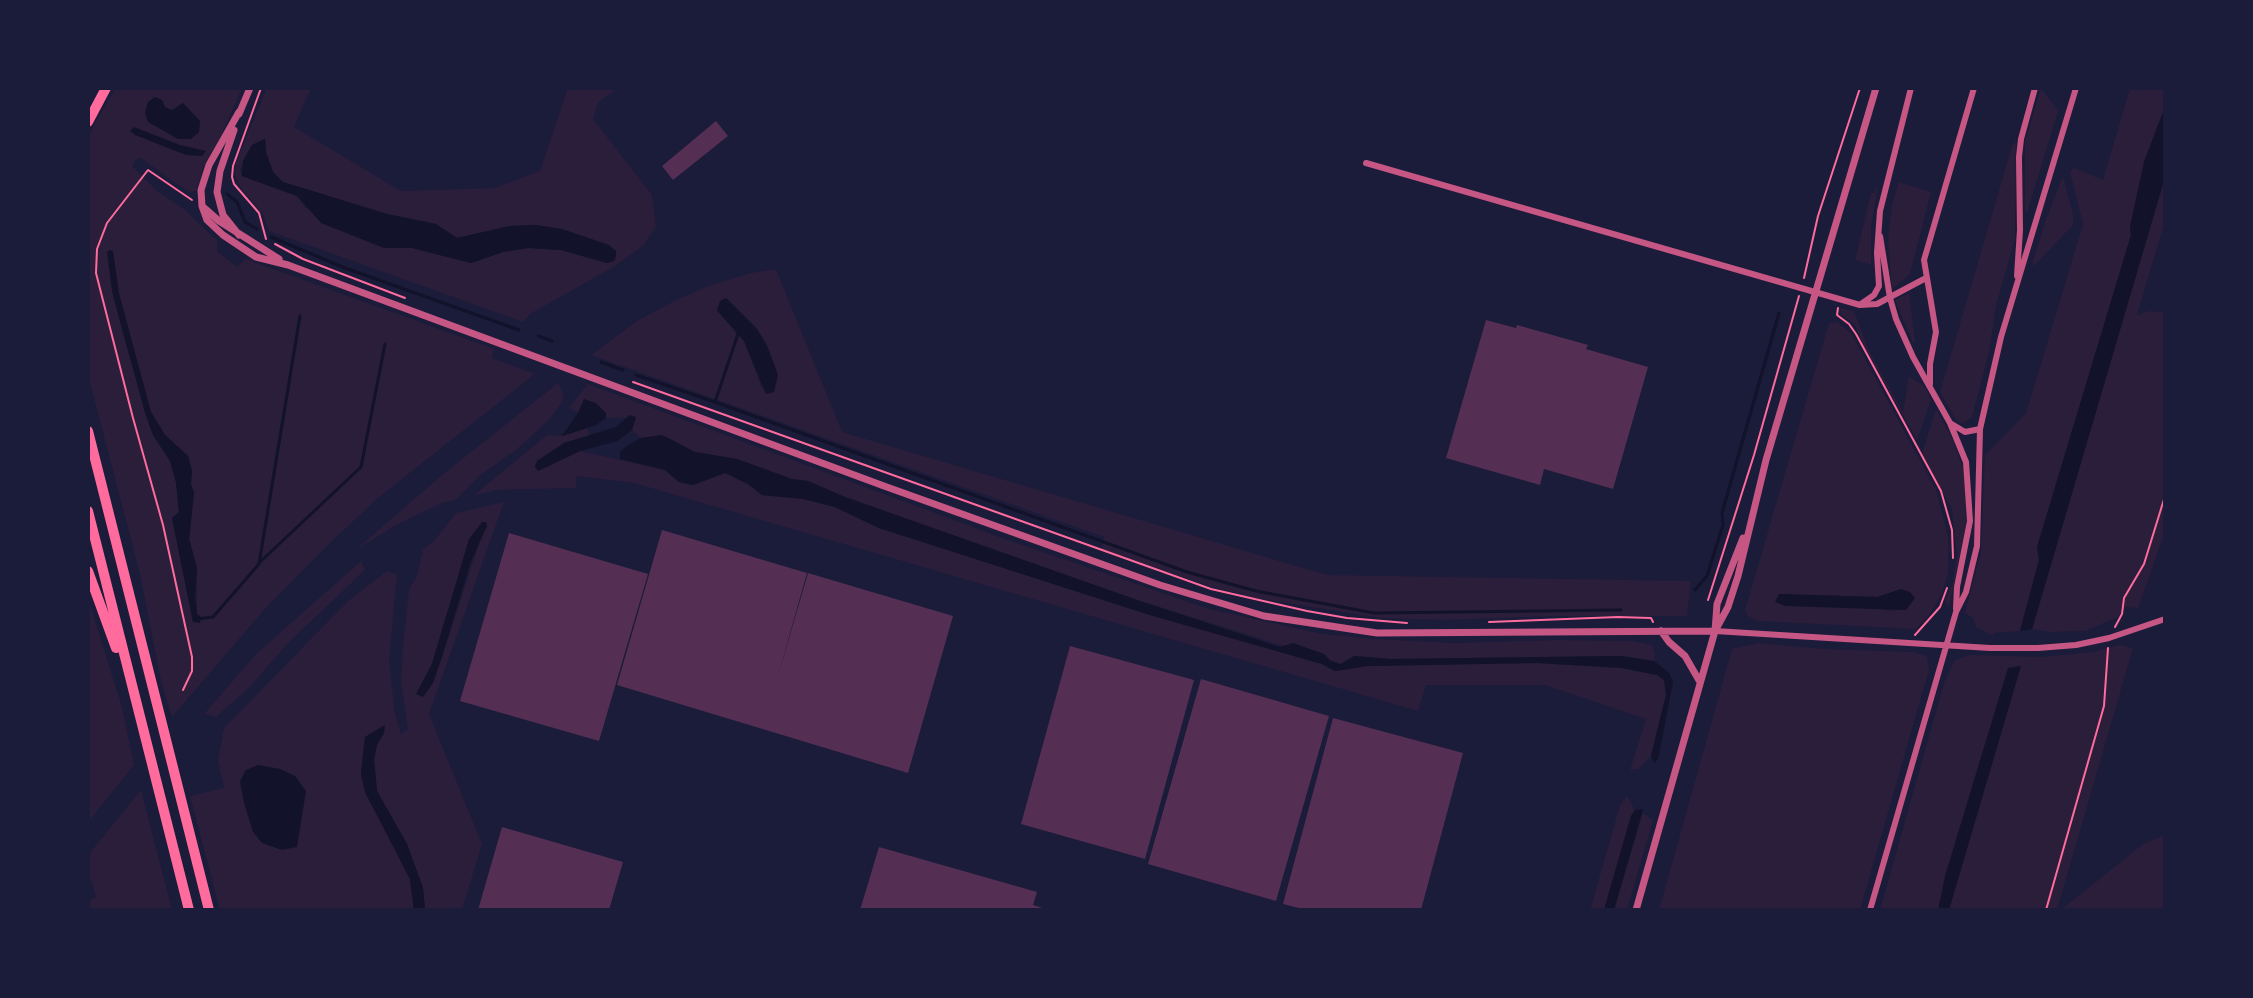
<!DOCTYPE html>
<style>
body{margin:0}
#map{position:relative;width:2253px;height:998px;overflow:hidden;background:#1b1b3a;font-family:"Alegreya Sans",sans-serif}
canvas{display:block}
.frame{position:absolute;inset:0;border:90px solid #1b1b3a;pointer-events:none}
</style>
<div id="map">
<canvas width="2253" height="998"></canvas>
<div class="frame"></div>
</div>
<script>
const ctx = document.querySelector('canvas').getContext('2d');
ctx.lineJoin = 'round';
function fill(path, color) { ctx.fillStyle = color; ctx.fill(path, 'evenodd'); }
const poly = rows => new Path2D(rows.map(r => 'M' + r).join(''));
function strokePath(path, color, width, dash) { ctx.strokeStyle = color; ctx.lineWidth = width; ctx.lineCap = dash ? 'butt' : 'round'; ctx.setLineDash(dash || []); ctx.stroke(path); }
fill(poly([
 [116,88,242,88,218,143,203,168,196,191,190,192,175,183,141,158,136,159,132,166,156,190,185,210,217,240,217,251,237,267,246,259,494,349,492,358,535,374,378,498,332,541,263,611,172,717,161,681,140,574,88,375,88,140,93,126],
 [113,252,119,294,151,412,165,435,188,456,192,471,191,484,194,493,189,539,197,568,197,614,193,622,172,518,179,512,176,482,170,461,153,435,122,331,112,291],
 [267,88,311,88,294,127,401,191,495,188,540,171,568,88,617,88,598,103,593,119,652,195,656,226,644,245,615,266,530,314,523,322,269,231,263,214,242,190,235,175,236,162],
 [265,139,266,152,273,172,283,182,387,214,436,224,457,238,510,226,535,225,562,229,607,263,561,250,528,248,503,252,471,263,412,248,384,248,306,208,297,196,242,176,240,170,243,161,252,145],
 [2041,88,2058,111,2027,213,2025,212,2025,142],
 [2130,88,2165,88,2165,107,2144,162,2130,227,2131,235,2037,547,2039,560,2020,631,1993,633,1993,636,1976,627,1973,618,1965,613,1981,552,1985,455,2026,413,2083,224,2070,172,2074,168,2103,180],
 [2016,141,2015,239,1996,305,1989,352,1972,417,1962,424,1956,420,1940,392,2012,146],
 [2063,176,2073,215,2073,225,2034,266,2032,264,2046,219],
 [2165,177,2165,221,2137,315,2150,311,2162,312,2165,309,2165,532,2138,608,2125,607,2120,616,2085,631,2050,632,2032,629],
 [1899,182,1931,192,1910,274,1892,289,1888,239,1892,204],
 [1876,187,1878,188,1871,227,1871,265,1855,260,1871,193,1874,193],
 [776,269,842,432,1327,575,1691,581,1687,616,1553,616,1445,620,1381,618,1255,598,1209,586,1101,549,1104,537,591,355,637,321,674,301,708,286,751,273],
 [726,298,757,329,767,345,778,375,762,388,744,341,717,311],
 [1909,293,1915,341,1913,343,1895,300],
 [1841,308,1854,311,1869,351,1903,412,1909,376,1925,387,1931,400,1917,440,1864,347,1855,325,1841,314],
 [1837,322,1851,333,1936,490,1948,537,1948,574,1942,593,1930,614,1916,629,1758,621,1748,616,1745,610,1826,333,1829,323],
 [1780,594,1877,597,1896,611,1886,610],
 [558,383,563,393,562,402,549,420,517,449,478,477,456,500,442,503,396,525,354,551,442,475],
 [588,384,1005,539,1209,609,1323,634,1375,639,1452,643,1558,640,1632,641,1652,645,1655,654,1654,661,1621,656,1391,659,1355,656,1341,664,1137,600,845,497,808,481,792,479,737,459,695,452,662,435,641,438,632,430,636,417,606,418,606,413,596,404,584,399,578,413,569,408],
 [1936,409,1952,438,1965,473,1966,526,1949,608,1945,601,1953,583,1957,554,1952,510,1922,454],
 [588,428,589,436,564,443,537,461,535,467,544,468,580,451,665,470,679,482,693,485,725,473,748,484,762,495,803,499,835,507,879,528,1150,615,1322,664,1335,671,1368,666,1537,663,1622,668,1657,675,1664,680,1666,695,1651,756,1639,769,1630,770,1646,719,1545,685,1426,685,1418,711,634,483,576,476,576,488,496,490,473,496,547,435,562,436],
 [504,502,429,714,482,844,462,910,425,910,423,888,407,844,377,791,374,759,377,745,384,733,383,726,365,737,361,774,365,792,410,879,414,910,220,910,190,796,224,788,218,760,224,728,348,601,387,571,397,574,389,661,395,713,401,734,408,729,401,682,403,646,409,589,417,576,423,549,434,541,456,513],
 [486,522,441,660,417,693,432,664,446,616],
 [361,561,365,570,288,643,250,687,216,717,204,714,256,654],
 [88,599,122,707,134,765,88,822],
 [1758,643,1825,649,1913,652,1927,656,1929,670,1860,910,1659,910,1732,649],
 [2119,645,2133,648,2057,910,1880,910,1944,683,1954,661,1970,655,2042,657,2093,652],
 [141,790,172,910,88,910,88,902,96,897,92,881,88,881,88,855],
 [1627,796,1635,810,1631,816,1604,910,1590,910,1620,805],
 [1643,813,1653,820,1627,910,1614,910],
 [2165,835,2165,910,2061,910,2143,844]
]), '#2a1e3b');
fill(poly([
 [155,97,162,100,165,107,172,110,183,103,200,121,199,132,191,139,178,139,148,122,145,113,148,102],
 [2165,107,2165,177,2032,629,2020,631,2039,560,2037,547,2131,235,2130,227,2144,162],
 [134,127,180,145,206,151,202,156,186,155,135,135,130,131],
 [265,139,266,152,273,172,283,182,387,214,436,224,457,238,510,226,535,225,562,229,609,245,616,251,616,256,614,261,607,263,561,250,528,248,503,252,471,263,412,248,384,248,321,223,297,196,242,176,243,161,252,145],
 [110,250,113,251,119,294,151,412,165,435,188,456,192,471,191,484,194,493,189,539,197,568,195,596,197,614,201,617,200,623,193,622,172,518,179,512,176,482,170,461,153,435,145,413,112,291,107,252],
 [726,298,757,329,767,346,778,375,774,392,766,394,744,341,717,310,720,301],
 [584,399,596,403,606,413,606,418,596,425,562,436,578,413],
 [630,415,636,417,632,430,617,441,580,451,538,471,535,467,537,461,564,443,616,427],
 [662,435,695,452,737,459,792,479,808,481,845,497,1137,600,1280,647,1293,643,1324,654,1331,661,1341,664,1354,656,1391,659,1621,656,1654,661,1669,673,1673,682,1658,759,1654,763,1651,756,1666,695,1664,680,1657,675,1622,668,1537,663,1368,666,1335,671,1322,664,1150,615,879,528,835,507,803,499,762,495,748,484,725,473,693,485,679,482,665,470,620,459,620,452,627,446,641,438],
 [482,522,486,522,487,526,471,561,441,660,433,683,423,697,416,694,432,664,469,539],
 [1901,589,1910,592,1915,598,1906,610,1785,606,1775,602,1779,594,1877,597],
 [2021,666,1949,910,1938,910,1945,876,2008,668],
 [385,725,384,733,377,745,374,759,377,791,407,844,423,888,425,910,414,910,410,879,365,792,361,774,365,737],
 [258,765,280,769,295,776,306,791,297,847,282,850,262,843,253,832,244,803,240,781,246,770],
 [1643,809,1614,910,1604,910,1631,816,1635,810]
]), '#12122b');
strokePath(poly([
 [227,194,237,202,245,222,257,229],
 [271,237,345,268,519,330],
 [738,334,715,402,1187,572,1256,591,1374,613,1621,610],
 [538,336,552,341],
 [601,362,623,370],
 [636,375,715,402],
 [260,562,361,467,385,344],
 [1695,590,1707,576,1723,525,1722,513,1779,313],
 [197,619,213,617,259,564,300,316]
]), '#12122b', 3);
fill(poly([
 [716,121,728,136,673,180,662,166],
 [1486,320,1516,328,1517,325,1588,345,1586,349,1648,367,1613,489,1544,469,1540,485,1446,458],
 [662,530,807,573,776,683,808,573,953,616,908,773,617,685],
 [509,533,648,574,599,741,460,701],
 [1070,646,1194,680,1145,859,1021,824],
 [1201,679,1329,716,1276,901,1148,864],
 [1333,718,1463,753,1421,910,1307,910,1283,904],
 [502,827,623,862,609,910,478,910],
 [879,847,1037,892,1033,905,1049,910,860,910]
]), '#542f53');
strokePath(poly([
 [261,88,233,166,232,177,234,184,259,213,266,239],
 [275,244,303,259,405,298],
 [1804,278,1818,216,1860,88],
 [1838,308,1837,315,1849,324,1856,334,1941,491,1952,530,1953,558],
 [633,382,1211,589,1307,611,1347,618,1407,623],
 [1708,600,1754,455,1799,296],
 [1489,622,1618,617,1651,618,1653,622],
 [2115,627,2122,614,2124,598,2144,564,2165,496],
 [1915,635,1940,607,1947,588],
 [183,690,192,671,192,657,163,525,133,418,96,273,97,249,107,223,148,170,192,200],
 [2164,845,2165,847],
 [2046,910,2104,706,2108,648]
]), '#ff6b9d', 2);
strokePath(poly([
 [1366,163,1860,305,1877,304,1926,278],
 [1880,236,1890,298,1896,319,1913,357,1950,423,1966,462,1970,521,1957,587,1956,609],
 [2017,276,2020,230,2019,157,2021,139,2035,88],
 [1861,304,1874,295,1879,286,1877,253,1880,211,1911,88],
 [1930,384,1930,364,1936,332,1924,260,1974,88],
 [1950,423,1965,432,1980,429],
 [1715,631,1990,648,2038,648,2076,645,2109,638,2165,619],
 [1870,910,1956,612,1966,592,1977,546,1980,429,2001,337,2076,88]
]), '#c65784', 6);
strokePath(poly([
 [239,112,209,165,201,190,202,206,207,220,223,235,256,257,288,265,884,486,1160,585,1264,616,1377,633,1715,631],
 [239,114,250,88],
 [234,130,220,171,217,192,223,215,239,235],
 [203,207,219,221,279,259],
 [1661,631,1669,642,1685,656,1700,682],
 [1715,631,1728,607,1738,576,1766,460,1876,88],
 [1636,910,1715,631,1717,604,1743,538]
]), '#c65784', 7);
strokePath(poly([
 [88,122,106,88],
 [88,431,209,910],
 [88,511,189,910],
 [88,571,116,648]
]), '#ff6b9d', 10);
</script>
